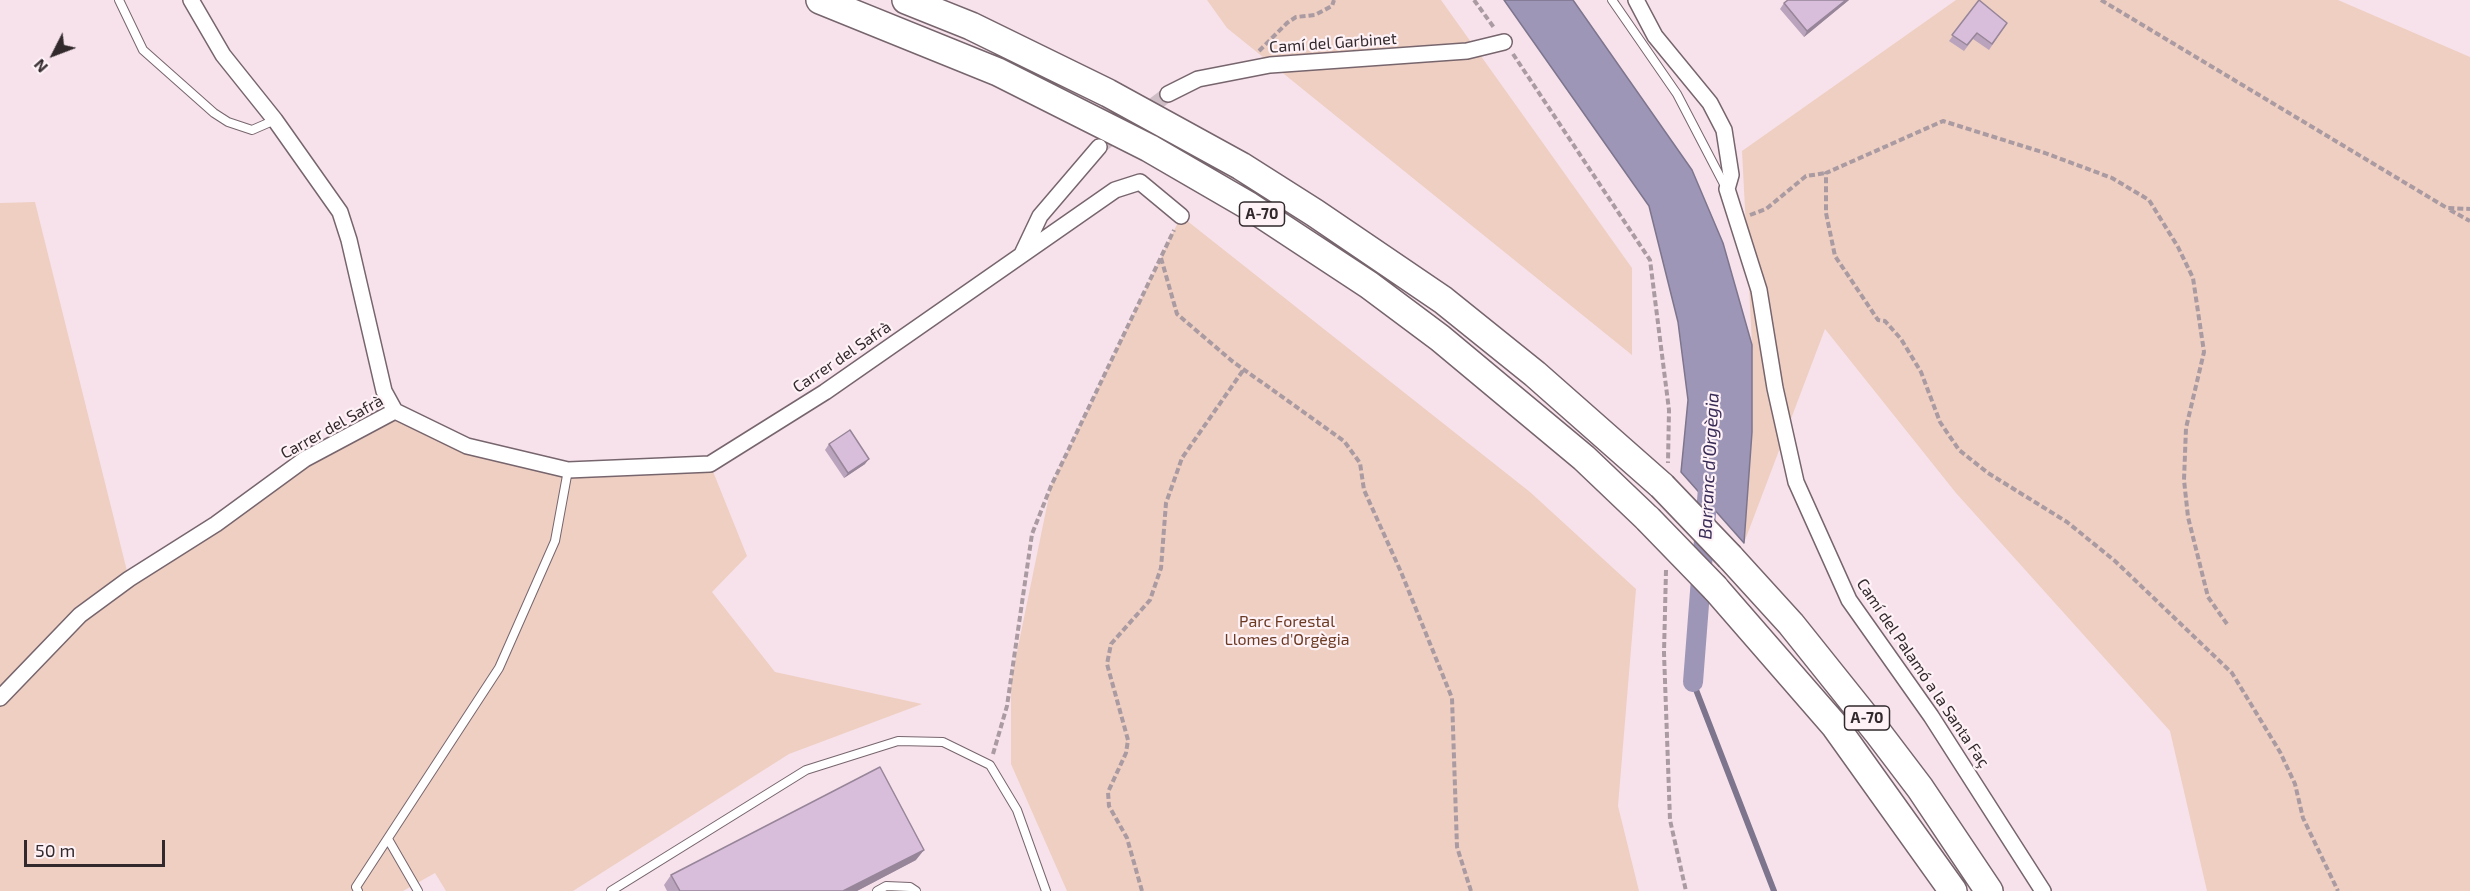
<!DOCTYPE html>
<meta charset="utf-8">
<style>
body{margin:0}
#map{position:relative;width:2470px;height:891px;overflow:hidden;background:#f7e2eb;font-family:"Exo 2",sans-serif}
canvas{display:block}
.north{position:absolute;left:24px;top:24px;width:60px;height:60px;-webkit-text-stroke:4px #fef2f7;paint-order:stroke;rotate:228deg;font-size:16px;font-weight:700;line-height:24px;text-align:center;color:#31292c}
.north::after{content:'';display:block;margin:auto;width:21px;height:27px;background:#31292c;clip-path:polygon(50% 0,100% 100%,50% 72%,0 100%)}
.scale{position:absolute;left:24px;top:840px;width:141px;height:27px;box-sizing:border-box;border:3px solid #31292c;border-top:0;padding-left:8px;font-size:18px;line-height:21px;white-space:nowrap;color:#31292c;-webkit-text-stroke:4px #fef2f7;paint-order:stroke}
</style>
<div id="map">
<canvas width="2470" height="891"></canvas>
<div class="north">N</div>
<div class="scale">50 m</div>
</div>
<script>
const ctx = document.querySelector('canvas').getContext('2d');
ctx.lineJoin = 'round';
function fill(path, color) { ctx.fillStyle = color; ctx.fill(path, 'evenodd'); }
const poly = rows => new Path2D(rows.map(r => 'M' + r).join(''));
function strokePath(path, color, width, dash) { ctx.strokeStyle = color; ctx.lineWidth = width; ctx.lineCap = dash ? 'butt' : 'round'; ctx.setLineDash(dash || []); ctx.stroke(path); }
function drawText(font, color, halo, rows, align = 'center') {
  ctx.font = font + ' "Exo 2",sans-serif'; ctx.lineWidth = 4.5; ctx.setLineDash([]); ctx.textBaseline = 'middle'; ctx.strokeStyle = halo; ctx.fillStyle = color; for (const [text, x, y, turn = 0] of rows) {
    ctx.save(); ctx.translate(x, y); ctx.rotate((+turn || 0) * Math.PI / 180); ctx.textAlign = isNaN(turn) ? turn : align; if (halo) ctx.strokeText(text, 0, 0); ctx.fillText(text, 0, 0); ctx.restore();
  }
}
fill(poly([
 [1207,0,1441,0,1632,268,1632,355,1227,28],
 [1956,0,2338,0,2470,57,2470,891,2207,891,2170,731,1956,493,1825,329,1744,543,1752,432,1752,345,1742,151],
 [35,202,129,579,395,411,467,446,568,470,710,464,747,556,712,592,775,672,922,704,789,754,573,891,446,891,435,873,403,891,0,891,0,203],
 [1181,216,1530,492,1636,589,1618,806,1639,891,1067,891,1011,764,1011,681,1051,486]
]), '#eecfc2');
const water = poly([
 [1504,0,1573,0,1692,170,1723,243,1752,345,1752,432,1744,543,1681,472,1688,400,1678,322,1649,206,1504,0]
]);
fill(water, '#9e96b7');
strokePath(water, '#7d758d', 1.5);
strokePath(poly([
 [1693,682,1774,891]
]), '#7d758d', 6);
strokePath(poly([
 [1693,682,1709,475]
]), '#9e96b7', 20);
strokePath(poly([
 [1099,147,1168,94]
]), '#cfbdc5', 15, [15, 8]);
const lane = poly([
 [119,0,143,50,214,113,228,122,252,130,275,120],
 [1612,0,1677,94,1726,188],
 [388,839,418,891],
 [358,891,356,887,499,668,555,541,568,470],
 [611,891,806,770,898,741,943,742,990,765,1017,810,1046,891],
 [877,891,886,886,910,887,916,891]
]);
const street = poly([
 [191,0,223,55,275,120,340,212,349,240,384,391,395,411],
 [1636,0,1655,36,1710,103,1724,130,1731,175,1727,189,1759,290,1775,388,1796,482,1849,600,1931,716,2043,891],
 [1168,94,1198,79,1270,65,1467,51,1504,42],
 [1022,254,1040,216,1099,147],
 [395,411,467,446,568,470,710,464,825,392,1115,190,1140,182,1181,216],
 [0,698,80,615,129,579,216,524,305,459,395,411]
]);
const highway = poly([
 [820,0,998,72,1149,148,1249,206,1369,285,1440,338,1584,458,1648,519],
 [906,0,971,26,1108,93,1241,166,1315,213,1443,300,1535,374,1662,486],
 [1730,557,1791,624,1879,734,1920,788,1989,891],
 [1715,588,1835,726,1953,891]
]);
strokePath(lane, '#77656d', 10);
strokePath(street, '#77656d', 18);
strokePath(highway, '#77656d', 30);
strokePath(poly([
 [1474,0,1495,29],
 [2101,0,2447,208,2470,209],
 [1259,51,1287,23,1296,17,1315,15,1332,6,1334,0],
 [1513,54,1650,260,1669,410,1668,463],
 [2450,210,2470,221],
 [1750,215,1766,209,1806,176,1826,173],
 [1161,258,1177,314,1232,361,1344,441,1360,463,1364,490,1401,572,1452,698,1457,847,1471,891],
 [1666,570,1664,653,1670,820,1686,891],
 [2227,624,2208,597,2188,517,2184,480,2186,428,2204,352,2193,278,2178,247,2149,200,2112,178,2045,153,1943,121,1826,173,1826,213,1835,256,1878,320,1885,321,1901,339,1921,372,1940,422,1959,450,1988,473,2067,522,2115,561,2232,673,2280,752,2295,784,2303,818,2338,891],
 [993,754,1007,706,1032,534,1051,486,1174,230],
 [1142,891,1127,838,1109,806,1108,792,1126,753,1128,740,1107,664,1111,644,1150,600,1161,568,1166,503,1182,458,1244,369]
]), '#aa9aa1', 4, [6, 3]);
strokePath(lane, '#fff', 8);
strokePath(street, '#fff', 15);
strokePath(highway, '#fff', 27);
const highwayBridge = poly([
 [1662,486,1730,557],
 [1648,519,1715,588]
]);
strokePath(highwayBridge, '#77656d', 30, []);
strokePath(highwayBridge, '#fff', 27);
fill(poly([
 [1788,0,1849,0,1804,37,1780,9,1784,3],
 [1979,0,2007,23,1989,50,1973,39,1964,51,1949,41],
 [829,444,865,464,844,478,825,450],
 [916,860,857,891,667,891,664,885,671,875]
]), '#baa3bc');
fill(poly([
 [1846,0,1849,0,1804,37,1807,31],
 [869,459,865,464,844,478,848,473],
 [924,850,916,860,857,891,843,891]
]), '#978599');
const building = poly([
 [1788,0,1846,0,1807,31,1784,3,1788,0],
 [1979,0,2007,23,1992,44,1977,33,1967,45,1952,35,1979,0],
 [850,430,869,459,848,473,829,444,850,430],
 [880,767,924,850,843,891,680,891,671,875,880,767]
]);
fill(building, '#d8bedb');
strokePath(building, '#978599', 1.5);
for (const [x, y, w] of [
 [1262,214,45],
 [1867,718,45]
]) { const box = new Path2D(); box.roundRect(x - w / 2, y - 12, w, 24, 4.5); ctx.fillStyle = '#fef2f7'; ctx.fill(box); strokePath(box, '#31292c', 1.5); }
drawText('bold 15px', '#31292c', null, [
 ["A-70",1262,214],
 ["A-70",1867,718]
]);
drawText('16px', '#31292c', '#fef2f7', [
 ["Camí del Garbinet",1333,43,-4],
 ["Carrer del Safrà",842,357,-34],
 ["Carrer del Safrà",332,427,-29],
 ["Camí del Palamó a la Santa Faç",1923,673,56]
]);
drawText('16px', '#6c3a23', '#fef2f7', [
 ["Parc Forestal",1287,622],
 ["Llomes d'Orgègia",1287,640]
]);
drawText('italic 18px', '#372a57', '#fef2f7', [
 ["Barranc d'Orgègia",1709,466,-87]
]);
</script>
